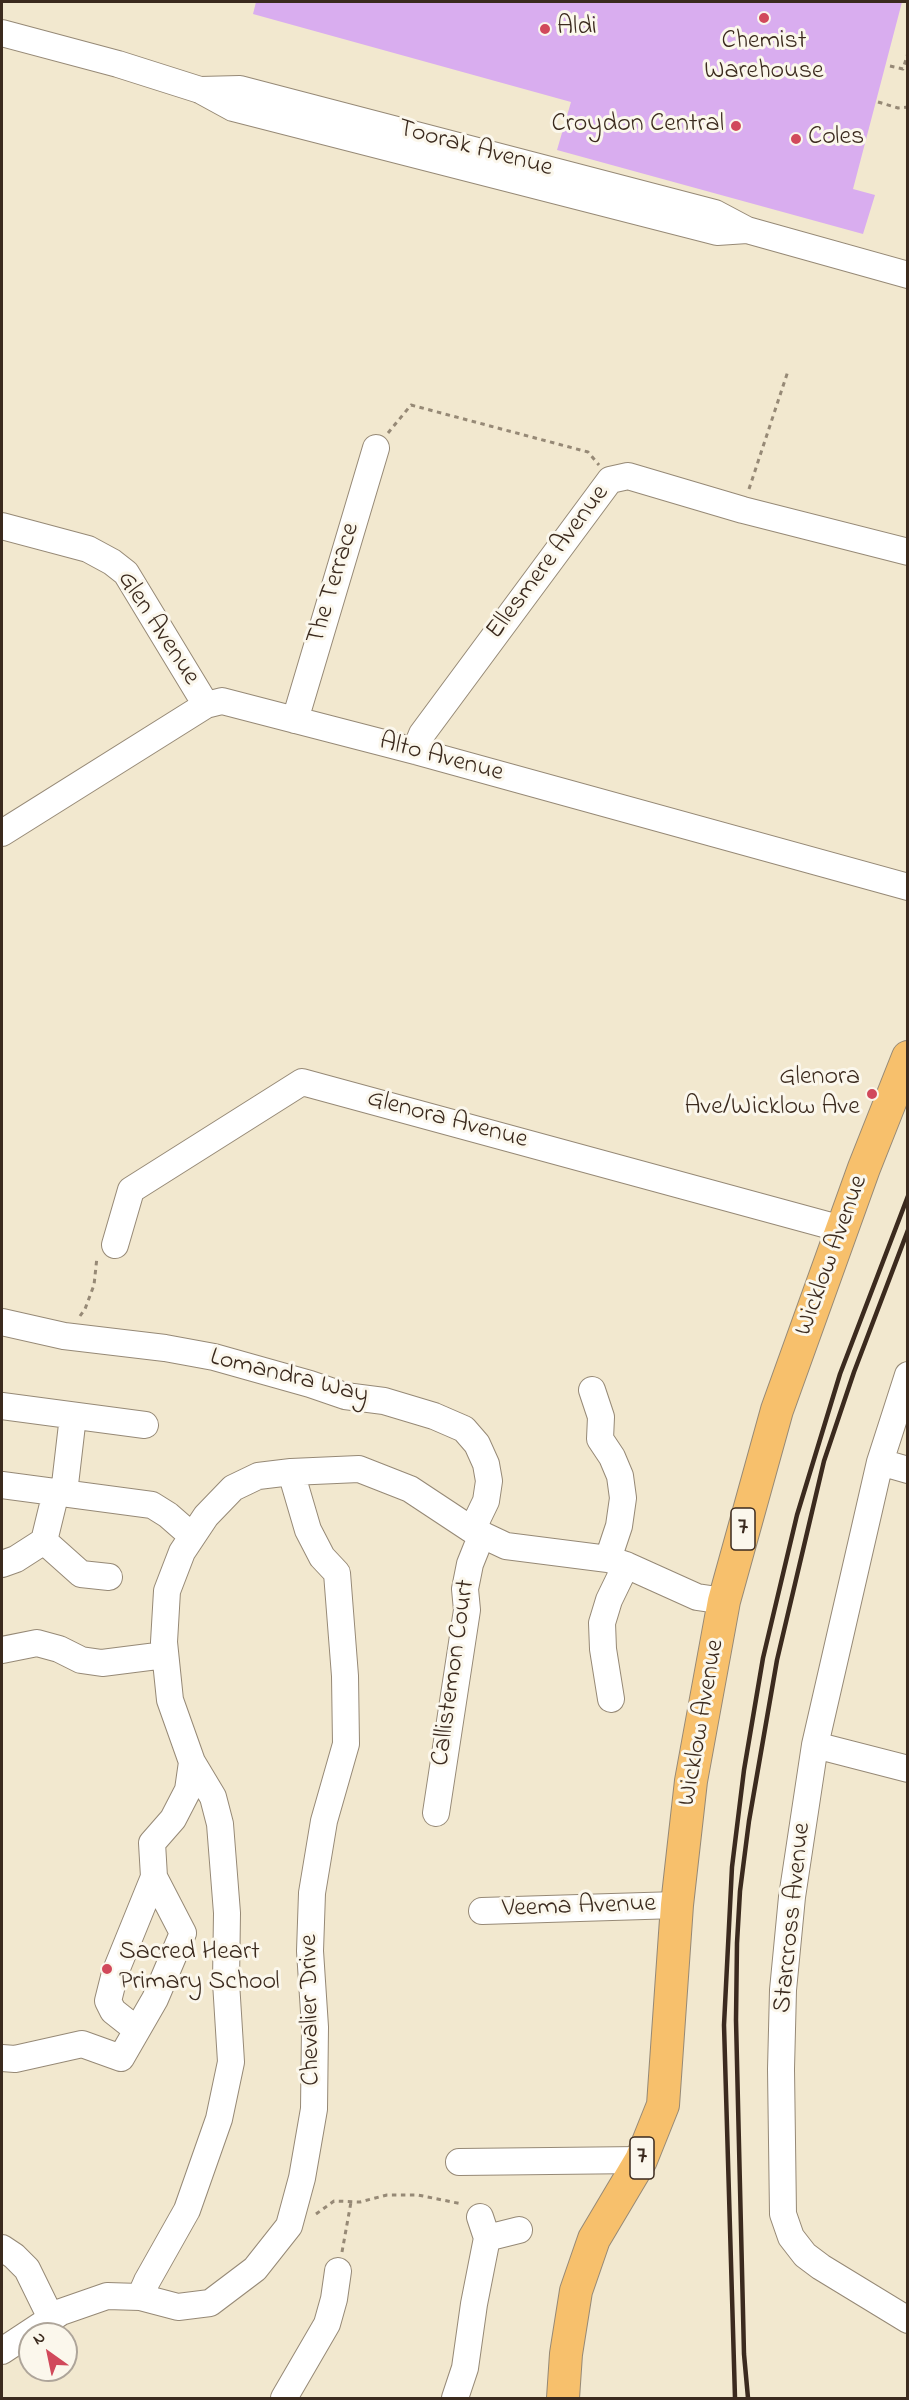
<!DOCTYPE html>
<style>
body{margin:0}
#map{position:relative;width:909px;height:2400px;overflow:hidden;background:#f2e8cf;font-family:"Indie Flower",sans-serif}
canvas{display:block}
.frame{position:absolute;inset:0;border:3px solid #3b2a1e;pointer-events:none}
.north{position:absolute;left:18px;top:2322px;width:60px;height:60px;box-sizing:border-box;background:#fbf7ec;border:2px solid #aea59a;border-radius:50%;rotate:327deg;font-size:16px;font-weight:700;line-height:24px;text-align:center;color:#3b2a1e}
.north::after{content:'';display:block;margin:auto;width:21px;height:27px;background:#d1495b;clip-path:polygon(50% 0,100% 100%,50% 72%,0 100%)}
</style>
<div id="map">
<canvas width="909" height="2400"></canvas>
<div class="frame"></div>
<div class="north">N</div>
</div>
<script>
const ctx = document.querySelector('canvas').getContext('2d');
ctx.lineJoin = 'round';
function fill(path, color) { ctx.fillStyle = color; ctx.fill(path, 'evenodd'); }
const poly = rows => new Path2D(rows.map(r => 'M' + r).join(''));
function strokePath(path, color, width, dash) { ctx.strokeStyle = color; ctx.lineWidth = width; ctx.lineCap = dash ? 'butt' : 'round'; ctx.setLineDash(dash || []); ctx.stroke(path); }
function drawText(font, color, halo, rows, align = 'center') {
  ctx.font = font + ' "Indie Flower",sans-serif'; ctx.lineWidth = 6; ctx.setLineDash([]); ctx.textBaseline = 'middle'; ctx.strokeStyle = halo; ctx.fillStyle = color; for (const [text, x, y, turn = 0] of rows) {
    ctx.save(); ctx.translate(x, y); ctx.rotate((+turn || 0) * Math.PI / 180); ctx.textAlign = isNaN(turn) ? turn : align; if (halo) ctx.strokeText(text, 0, 0); ctx.fillText(text, 0, 0); ctx.restore();
  }
}
fill(poly([
 [256,2,902,2,853,189,875,195,863,234,557,150,571,102,253,14]
]), '#d9adef');
const minor = poly([
 [2,33,118,64,200,90,233,108,717,232,747,230],
 [200,90,240,89,715,213,747,230,908,275],
 [2,526,88,549,112,562,126,573,206,705],
 [295,720,376,448],
 [415,751,422,734,610,480,628,476,743,510,908,552],
 [2,833,206,705,222,701,415,751,908,887],
 [115,1245,131,1190,302,1082,842,1229],
 [2,1322,64,1336,165,1348,214,1357,310,1384,345,1396,384,1401,434,1416,464,1429,477,1444,486,1464,489,1481,486,1501,472,1530],
 [908,1375,880,1462,815,1745,792,1897,783,1990,781,2069,783,2214,791,2237,805,2255,821,2267,908,2320],
 [592,1390,601,1417,600,1439,612,1457,620,1476,623,1498,619,1526,608,1559],
 [2,1406,145,1425],
 [880,1462,908,1470],
 [2,1485,152,1505,168,1515,192,1536],
 [64,1493,73,1416],
 [44,1541,81,1574,109,1577],
 [2,1564,16,1559,44,1541,56,1492],
 [2,1650,37,1643,59,1649,81,1660,102,1663,165,1655],
 [611,1699,603,1649,602,1623,609,1600,626,1565],
 [815,1745,908,1769],
 [436,1813,467,1610,465,1589,470,1564,482,1534],
 [482,1911,677,1905],
 [137,2030,113,2011,108,2001,115,1973,154,1877,152,1843,173,1819,188,1790,192,1762],
 [2,2058,15,2059,82,2044,121,2058,155,1999,183,1933,154,1877],
 [459,2162,641,2160],
 [487,2238,519,2230],
 [2,2248,14,2256,27,2269,51,2318],
 [140,2297,147,2281,187,2210,219,2119,231,2062,226,1982,227,1913,220,1824,213,1797,192,1762,170,1700,164,1642,167,1591,182,1552,206,1516,233,1488,258,1476,291,1472,359,1469,410,1489,472,1530,506,1546,608,1559,626,1565,697,1597,724,1601],
 [2,2351,61,2312,107,2296,140,2297,178,2307,210,2303,255,2269,289,2226,302,2178,314,2109,315,2027,310,1951,312,1893,324,1821,346,1744,345,1676,337,1573,322,1557,308,1530,291,1472],
 [284,2398,327,2324,334,2299,338,2271],
 [455,2398,465,2368,474,2304,487,2238,480,2217]
]);
const major = poly([
 [563,2398,566,2354,576,2291,594,2239,641,2160,663,2105,677,1905,691,1781,724,1601,777,1410,864,1168,908,1057]
]);
strokePath(minor, '#968976', 28);
strokePath(major, '#968976', 34);
strokePath(poly([
 [890,66,903,69,908,53],
 [878,102,898,108,908,107],
 [388,433,411,405,588,452,599,465],
 [749,489,788,371],
 [80,1316,85,1309,94,1285,97,1257],
 [316,2214,334,2201,360,2202,387,2195,418,2195,462,2204],
 [342,2252,351,2202]
]), '#968976', 3, [4.5, 4.5]);
strokePath(minor, '#fff', 26);
strokePath(major, '#f7c06c', 32);
strokePath(poly([
 [735,2398,724,2025,732,1867,744,1770,763,1658,797,1515,840,1374,908,1196],
 [748,2398,744,2354,736,2020,737,1943,740,1891,749,1821,777,1660,824,1461,854,1372,908,1230]
]), '#3b2a1e', 4.5);
for (const [x, y, r, color] of [
 [764,18,6,"#d1495b"],
 [545,29,6,"#d1495b"],
 [736,126,6,"#d1495b"],
 [796,139,6,"#d1495b"],
 [872,1094,6,"#d1495b"],
 [107,1969,6,"#d1495b"]
]) { const dot = new Path2D(); dot.arc(x, y, r, 0, 2 * Math.PI); ctx.fillStyle = color; ctx.fill(dot); strokePath(dot, '#fbf7ec', 2); }
for (const [x, y, w] of [
 [743,1529,24],
 [642,2158,24]
]) { const box = new Path2D(); box.roundRect(x - w / 2, y - 21, w, 42, 4.5); ctx.fillStyle = '#fbf7ec'; ctx.fill(box); strokePath(box, '#3b2a1e', 1.5); }
drawText('bold 24px', '#3b2a1e', null, [
 ["7",743,1529],
 ["7",642,2158]
]);
drawText('26px', '#3b2a1e', '#fbf7ec', [
 ["Aldi",557,29],
 ["Chemist",764,43,"center"],
 ["Warehouse",764,73,"center"],
 ["Croydon Central",724,126,"right"],
 ["Coles",808,139],
 ["Glenora",860,1079,"right"],
 ["Ave/Wicklow Ave",860,1109,"right"],
 ["Sacred Heart",119,1954],
 ["Primary School",119,1984]
], 'left');
drawText('26px', '#3b2a1e', '#fbf7ec', [
 ["Toorak Avenue",475,150,15],
 ["Ellesmere Avenue",549,563,-53],
 ["The Terrace",335,584,-73],
 ["Glen Avenue",157,629,57],
 ["Alto Avenue",441,759,15],
 ["Glenora Avenue",447,1121,15],
 ["Wicklow Avenue",833,1256,-70],
 ["Lomandra Way",289,1378,14],
 ["Callistemon Court",455,1673,-82],
 ["Wicklow Avenue",703,1723,-80],
 ["Veema Avenue",579,1908,-2],
 ["Starcross Avenue",794,1918,-84],
 ["Chevalier Drive",312,2010,-91]
]);
</script>
